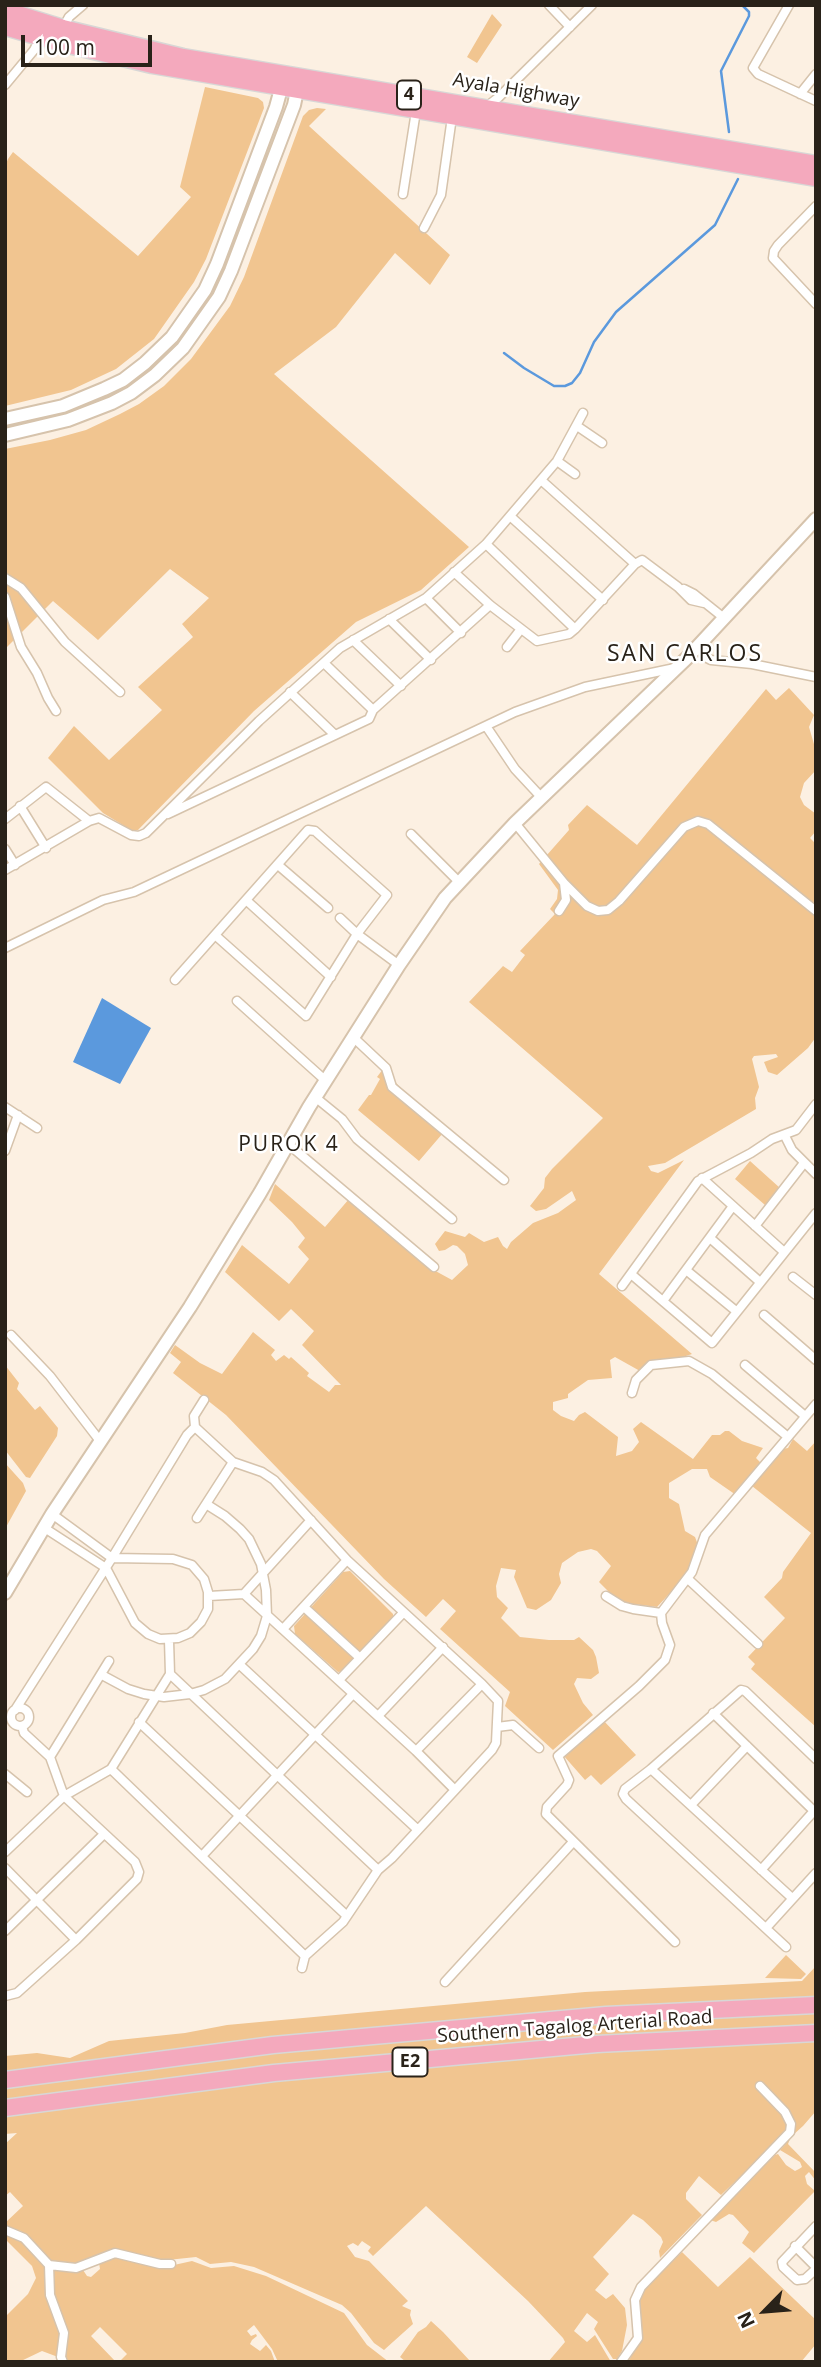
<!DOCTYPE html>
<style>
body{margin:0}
#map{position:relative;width:821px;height:2367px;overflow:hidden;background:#fcf0e2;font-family:"Open Sans",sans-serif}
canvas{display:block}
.frame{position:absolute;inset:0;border:7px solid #292219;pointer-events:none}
.north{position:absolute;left:730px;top:2276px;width:70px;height:70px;-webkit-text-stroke:5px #fff;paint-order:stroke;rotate:245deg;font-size:19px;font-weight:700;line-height:28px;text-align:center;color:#292219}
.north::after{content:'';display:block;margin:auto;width:24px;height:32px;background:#292219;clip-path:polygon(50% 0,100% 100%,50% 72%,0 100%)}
.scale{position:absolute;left:21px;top:35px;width:131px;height:32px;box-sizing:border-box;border:4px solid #292219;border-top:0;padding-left:9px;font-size:21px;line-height:24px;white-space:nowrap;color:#292219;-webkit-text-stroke:5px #fff;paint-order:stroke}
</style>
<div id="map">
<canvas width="821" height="2367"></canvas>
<div class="frame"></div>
<div class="north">N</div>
<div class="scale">100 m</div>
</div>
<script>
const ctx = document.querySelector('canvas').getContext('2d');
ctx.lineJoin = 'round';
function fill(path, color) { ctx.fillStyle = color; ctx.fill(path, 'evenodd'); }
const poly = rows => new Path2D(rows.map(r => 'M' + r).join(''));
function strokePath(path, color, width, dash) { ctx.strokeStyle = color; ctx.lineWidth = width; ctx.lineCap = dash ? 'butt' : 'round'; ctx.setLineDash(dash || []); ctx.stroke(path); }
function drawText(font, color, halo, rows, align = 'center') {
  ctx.font = font + ' "Open Sans",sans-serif'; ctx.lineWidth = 5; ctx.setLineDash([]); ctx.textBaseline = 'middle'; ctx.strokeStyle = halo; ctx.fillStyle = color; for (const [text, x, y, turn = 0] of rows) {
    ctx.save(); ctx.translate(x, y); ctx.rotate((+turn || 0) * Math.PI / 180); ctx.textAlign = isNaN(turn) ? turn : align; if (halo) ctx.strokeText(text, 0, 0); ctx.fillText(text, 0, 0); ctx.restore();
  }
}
fill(poly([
 [492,14,502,25,477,63,467,57],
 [205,87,258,98,263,102,264,108,206,259,194,282,154,339,116,369,71,390,5,406,5,166,8,159,13,152,138,256,191,197,180,187],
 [317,108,326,109,309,126,450,255,430,285,395,253,336,327,274,374,469,547,421,590,356,622,254,711,138,830,131,830,103,813,48,758,74,726,109,760,162,710,138,687,193,637,182,624,209,598,170,569,98,640,53,601,5,649,5,449,50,440,86,430,120,414,139,404,164,386,191,359,230,306,244,277,303,116,309,110],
 [789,688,814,715,809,727,816,751,816,770,804,783,800,797,804,805,816,814,816,831,810,838,816,844,816,1037,808,1048,777,1075,768,1072,764,1062,778,1057,776,1054,754,1056,752,1059,759,1087,755,1098,756,1109,665,1163,648,1166,651,1171,658,1173,684,1160,599,1274,692,1354,640,1371,615,1357,610,1360,612,1378,588,1380,568,1394,568,1398,553,1402,553,1410,561,1416,574,1421,579,1415,585,1412,618,1437,616,1456,632,1451,639,1442,633,1429,641,1422,693,1459,712,1435,720,1435,725,1431,729,1431,742,1441,763,1448,756,1458,762,1464,736,1495,710,1477,707,1469,692,1469,669,1483,669,1498,679,1504,685,1531,695,1537,698,1545,696,1556,685,1577,657,1607,625,1603,612,1595,599,1582,611,1566,597,1551,591,1549,578,1552,562,1563,559,1574,561,1583,551,1600,536,1610,527,1608,514,1577,516,1570,501,1568,496,1586,497,1597,508,1608,501,1618,520,1637,549,1640,574,1640,579,1637,593,1650,596,1657,599,1673,591,1679,577,1678,574,1684,583,1703,593,1715,553,1750,505,1706,510,1692,440,1629,456,1611,443,1599,426,1617,384,1579,226,1415,173,1373,181,1362,170,1353,175,1345,200,1363,222,1374,253,1332,275,1350,271,1355,276,1361,284,1355,289,1359,291,1357,309,1373,307,1376,329,1392,335,1385,341,1385,302,1345,314,1331,291,1309,279,1321,225,1272,242,1245,289,1284,309,1259,298,1247,305,1238,292,1222,269,1200,275,1184,325,1227,349,1199,430,1268,452,1280,468,1265,465,1254,457,1246,453,1245,445,1250,439,1251,435,1244,445,1231,465,1237,469,1233,484,1242,498,1237,503,1246,507,1249,511,1242,533,1223,558,1213,576,1200,572,1191,546,1209,536,1211,530,1206,544,1188,545,1178,552,1169,603,1118,469,1002,503,966,512,972,525,955,520,951,555,914,550,909,557,899,558,890,539,864,569,830,568,825,587,805,637,845,766,689,776,700],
 [383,1069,443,1133,419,1161,358,1110,369,1095,371,1095,380,1079,377,1077],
 [750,1161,780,1188,765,1205,735,1179],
 [5,1365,19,1383,17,1389,35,1410,40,1406,58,1428,57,1436,30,1478,26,1477,5,1450],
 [793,1439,807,1451,816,1441,816,1727,751,1669,755,1664,748,1657,785,1618,764,1597,782,1578,783,1572,811,1533,752,1486,783,1449,788,1448],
 [5,1463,23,1483,26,1491,5,1529],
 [350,1571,393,1614,393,1619,344,1671,338,1672,295,1634,294,1626,343,1572],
 [603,1720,636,1755,601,1785,591,1775,585,1780,563,1755],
 [786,1955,806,1974,801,1979,765,1978],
 [816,1966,816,1998,624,2006,533,2013,305,2034,5,2072,5,2056,37,2053,70,2058,109,2041,185,2033,227,2025,585,1992,802,1981],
 [816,2010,816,2027,5,2102,5,2085,172,2062,606,2019],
 [816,2039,816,2111,803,2126,793,2135,784,2113,789,2128,776,2143,721,2195,699,2176,686,2193,686,2199,702,2215,660,2258,659,2251,663,2242,661,2237,643,2220,633,2214,593,2257,609,2274,595,2290,606,2299,613,2294,625,2308,627,2325,622,2351,617,2359,613,2359,594,2329,598,2322,587,2313,574,2331,587,2342,595,2335,611,2362,548,2362,565,2342,563,2338,528,2301,426,2206,373,2256,368,2251,371,2247,362,2241,358,2246,353,2243,347,2246,355,2257,369,2261,408,2301,402,2306,411,2310,410,2315,413,2324,384,2350,374,2343,351,2313,342,2305,254,2267,231,2262,210,2264,196,2257,158,2261,111,2250,83,2265,52,2262,21,2231,5,2227,5,2223,23,2206,10,2192,5,2196,5,2144,17,2133,5,2134,5,2113,251,2080,597,2050],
 [790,2139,788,2144,816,2173,816,2181,809,2172,805,2176,807,2184,815,2191,754,2253,742,2243,749,2232,733,2215,729,2214,716,2222,710,2220,775,2155,778,2154,786,2165,795,2171,799,2169,802,2167,800,2162,780,2150],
 [5,2232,24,2241,46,2267,61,2330,58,2357,42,2351,19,2362,5,2362,5,2317,28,2294,36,2278,32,2266,5,2239],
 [682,2252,718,2287,750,2257,816,2320,816,2344,801,2362,628,2362,642,2337,638,2302,645,2287],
 [114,2256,165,2267,192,2261,211,2268,234,2266,266,2276,344,2313,367,2345,389,2362,278,2362,272,2349,254,2325,247,2331,251,2336,256,2334,257,2336,252,2340,250,2344,260,2351,266,2345,271,2351,275,2362,119,2362,127,2354,100,2327,91,2336,116,2362,67,2362,64,2355,66,2339,52,2298,51,2269,83,2270,87,2276,91,2277,100,2269,99,2263],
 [431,2321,443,2332,471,2362,406,2362,400,2357,418,2332,426,2327]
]), '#f1c590');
fill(poly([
 [102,998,151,1028,120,1084,73,1062]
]), '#5b99dd');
strokePath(poly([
 [729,132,721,71,749,16,749,12,742,5],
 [504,353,524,368,554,386,565,386,572,383,580,373,594,342,616,312,715,225,738,179]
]), '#5b99dd', 2.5);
const street = poly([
 [549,5,570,27],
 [789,5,753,68,758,74,816,101],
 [63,28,69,17,83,5],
 [5,85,34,50,40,38],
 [800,94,816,74],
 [486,107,499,97,592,5],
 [403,194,416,111],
 [816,206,778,245,774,251,773,258,816,304],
 [424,228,441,195,452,117],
 [577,426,602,443],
 [557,461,575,474],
 [541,480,635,564],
 [510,516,603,600],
 [486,544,575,629],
 [454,572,490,605,537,641,569,634,575,629,635,564,642,560,678,587,691,600,704,603],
 [5,578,21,588,65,642,120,692],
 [684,589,694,594,724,618],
 [5,597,21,647,37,673,48,698,56,711],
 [426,598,461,633],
 [389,619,431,660],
 [353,640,401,686],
 [700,645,707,658,711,660,752,664,816,677],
 [507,647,521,629],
 [324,663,373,710],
 [290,692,335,735],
 [486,726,515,769,542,798],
 [20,806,46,848],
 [168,814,369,719,373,710,490,605],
 [5,819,46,787,89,821],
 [515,823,564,883,566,900,559,911],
 [411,834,459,882],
 [5,849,15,865],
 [278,865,328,908],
 [5,870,89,821,99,818,131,835,139,836,146,833,259,721,340,648,426,598,486,544,557,461,583,413],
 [564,883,587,906,598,911,608,910,619,901,684,827,698,821,708,824,816,911],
 [246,900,331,977],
 [340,918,357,934,399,965],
 [5,948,103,900,134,892,515,712,585,687,675,668],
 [175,980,308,830,315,831,387,895,357,934,306,1016,215,935],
 [237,1001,326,1081],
 [353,1037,386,1068,392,1087,504,1180],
 [315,1097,342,1119,357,1139,452,1219],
 [5,1107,37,1128],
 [785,1136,792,1150,816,1174],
 [287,1143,434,1267],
 [5,1151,18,1115],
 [702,1178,783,1251],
 [755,1226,804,1163],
 [710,1238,760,1282],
 [686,1270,736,1311],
 [631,1274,712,1343,816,1213],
 [793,1277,816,1295],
 [622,1286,698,1181,751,1153,772,1139,796,1130,816,1104],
 [663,1301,733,1206],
 [764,1315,816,1360],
 [11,1335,50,1376,100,1441],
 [745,1365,805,1416],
 [632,1393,636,1380,651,1365,689,1361,712,1374,788,1437],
 [195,1427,233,1462,262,1472,274,1480,347,1560,482,1684,498,1701,496,1743,492,1750,392,1858,378,1870,343,1922,305,1956,302,1968],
 [197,1518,233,1462],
 [43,1527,106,1568,135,1623,148,1634,160,1639,178,1638,190,1633,201,1622,208,1609,208,1592,204,1579,192,1565,173,1559,112,1558,52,1514],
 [688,1579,758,1644],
 [244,1594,416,1751,455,1790],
 [209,1596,244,1594,311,1520],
 [606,1596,622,1606,633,1609,661,1613],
 [304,1607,360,1658],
 [283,1629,347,1560],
 [240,1665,418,1830],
 [170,1674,378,1870],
 [102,1675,128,1689,144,1694,164,1697,190,1694,204,1690,225,1679,253,1649,261,1636,267,1616,266,1590,261,1564,249,1539,240,1529,225,1516,206,1504],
 [339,1680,403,1613],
 '11 1717a9 9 0 1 1 18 0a9 9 0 1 1-18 0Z',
 [15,1710,112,1558,187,1435,195,1427,194,1416,204,1400],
 [713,1713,816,1813],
 [378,1716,443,1647],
 [139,1722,347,1916],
 [22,1726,24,1733,50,1757],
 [497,1727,513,1725,539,1748],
 [416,1751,482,1684],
 [111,1769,305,1956],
 [651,1769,792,1898],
 [5,1774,27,1792],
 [691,1805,747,1746],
 [5,1852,64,1796,111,1769,170,1674,169,1640],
 [202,1856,353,1694],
 [5,1868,76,1940],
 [761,1870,814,1811],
 [766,1928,816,1873],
 [5,1931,103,1835],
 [675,1942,546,1814,547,1807,567,1785,569,1780,558,1756,639,1686,665,1660,670,1645,662,1623,661,1613,692,1572,705,1535,816,1404],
 [786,1947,626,1799,623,1794,625,1789,651,1769,741,1690,745,1691,816,1759],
 [445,1982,573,1842],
 [5,1996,17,1993,76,1940,137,1879,139,1872,135,1862,64,1796,50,1757,109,1661],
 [816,2226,782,2262,783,2267,797,2280,805,2279,816,2269],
 [5,2230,24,2238,49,2265,50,2295,64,2333,61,2357,63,2362],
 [795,2246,816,2267],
 [49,2265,76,2268,115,2253,160,2264,171,2264],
 [621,2362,638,2338,635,2300,641,2287,790,2132,791,2124,785,2112,760,2086]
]);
const secondary = poly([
 [5,419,63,406,104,389,123,380,145,363,172,337,205,290,217,264,276,107,284,78],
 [5,435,68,420,112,403,131,393,155,375,183,348,219,297,231,271,294,105,299,81],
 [5,1593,52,1514,190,1307,260,1193,309,1107,399,965,445,898,515,823,687,658,816,519]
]);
const highway = poly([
 [5,10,63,28,183,57,816,164],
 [5,27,56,42,152,65,816,178],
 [5,2080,273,2045,606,2015,816,2005],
 [5,2108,274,2073,597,2044,816,2033]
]);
strokePath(street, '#d6c3ac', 11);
strokePath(secondary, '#d6c3ac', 16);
strokePath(highway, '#d8d7d6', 19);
strokePath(street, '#fff', 8);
strokePath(secondary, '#fff', 12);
strokePath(highway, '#f4a9bd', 16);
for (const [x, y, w] of [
 [409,95,24],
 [410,2062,35]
]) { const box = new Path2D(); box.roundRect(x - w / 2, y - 14.5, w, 29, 5); ctx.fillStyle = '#fff'; ctx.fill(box); strokePath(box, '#292219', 2); }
drawText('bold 18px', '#292219', null, [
 ["4",409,95],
 ["E2",410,2062]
]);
drawText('19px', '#292219', '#fff', [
 ["Ayala Highway",516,91,10],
 ["Southern Tagalog Arterial Road",575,2027,-4]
]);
ctx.letterSpacing = '2px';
drawText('21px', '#292219', '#fff', [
 ["PUROK 4",289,1145]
]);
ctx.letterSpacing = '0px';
ctx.letterSpacing = '2px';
drawText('23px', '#292219', '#fff', [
 ["SAN CARLOS",685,654]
]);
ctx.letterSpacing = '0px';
</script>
